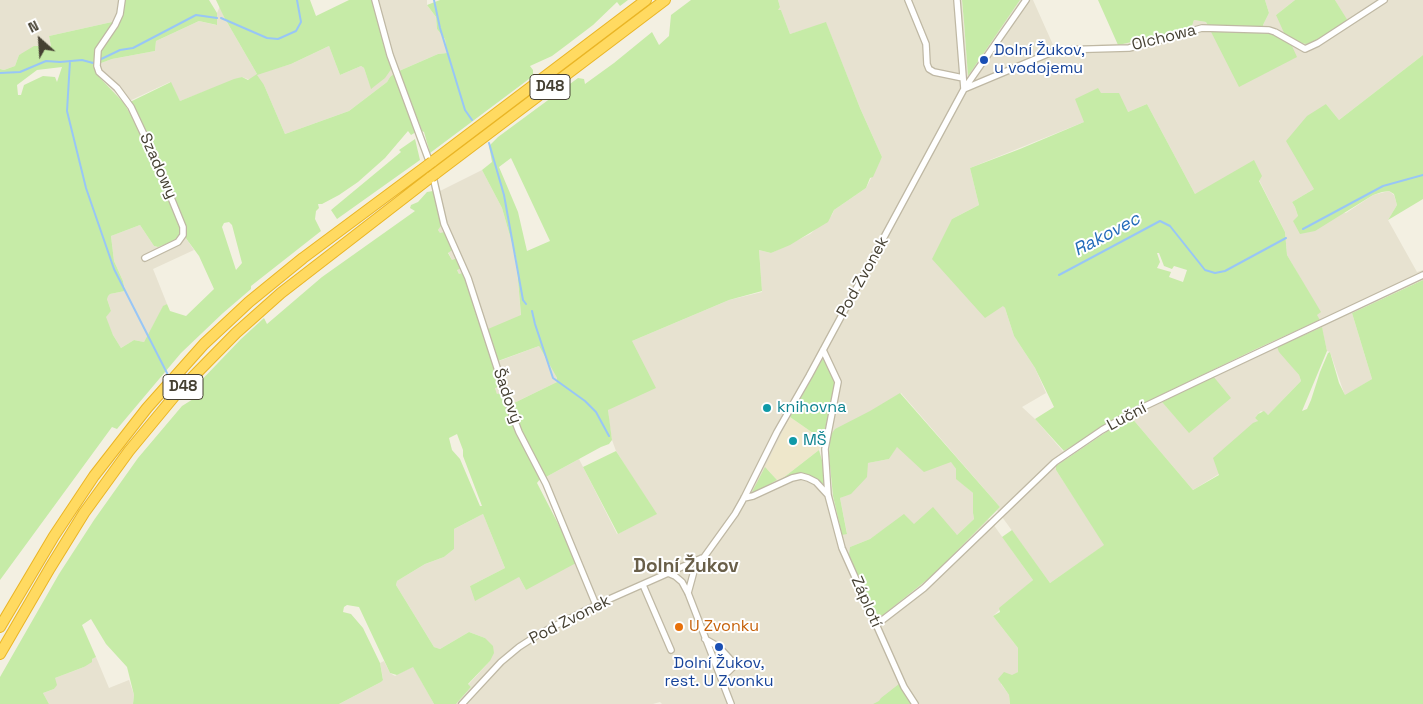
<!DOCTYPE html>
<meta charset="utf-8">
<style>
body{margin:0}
#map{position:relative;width:1423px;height:704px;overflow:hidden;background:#f3f0e2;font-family:"Space Grotesk",sans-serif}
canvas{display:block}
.north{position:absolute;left:15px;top:15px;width:50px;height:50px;-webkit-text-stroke:4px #fff;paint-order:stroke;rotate:334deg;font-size:14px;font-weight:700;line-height:20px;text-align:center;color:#454032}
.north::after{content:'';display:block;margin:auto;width:18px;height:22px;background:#454032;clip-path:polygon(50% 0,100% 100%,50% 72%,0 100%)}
</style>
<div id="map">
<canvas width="1423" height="704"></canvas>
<div class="north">N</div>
</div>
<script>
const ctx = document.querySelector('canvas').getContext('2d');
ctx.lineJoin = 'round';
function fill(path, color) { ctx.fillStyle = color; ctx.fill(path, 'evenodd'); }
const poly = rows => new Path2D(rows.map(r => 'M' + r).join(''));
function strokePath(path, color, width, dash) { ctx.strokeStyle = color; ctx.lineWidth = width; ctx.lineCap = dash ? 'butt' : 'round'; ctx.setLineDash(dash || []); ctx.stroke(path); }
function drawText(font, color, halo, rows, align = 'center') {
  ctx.font = font + ' "Space Grotesk",sans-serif'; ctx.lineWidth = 4; ctx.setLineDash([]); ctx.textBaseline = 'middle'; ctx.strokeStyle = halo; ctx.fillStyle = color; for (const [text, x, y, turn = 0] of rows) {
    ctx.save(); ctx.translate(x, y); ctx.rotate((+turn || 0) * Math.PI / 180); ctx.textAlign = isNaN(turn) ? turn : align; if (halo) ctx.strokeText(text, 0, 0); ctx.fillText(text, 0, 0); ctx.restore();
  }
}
fill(poly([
 [0,0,124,0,121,20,49,36,51,46,19,55,15,66,4,70,0,69],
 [372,0,427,0,427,5,436,17,437,29,445,39,447,53,438,54,399,71,390,77,387,82,349,111,285,134,264,85,242,77,180,101,170,82,125,103,100,78,93,66,112,59,155,51,156,41,199,21,216,25,217,13,220,6,224,17,257,74,291,64,329,46,340,75,361,66,364,68,371,88,392,68],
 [778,0,962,0,968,75,1020,0,1033,0,1054,47,1131,43,1164,35,1192,26,1194,20,1206,22,1214,37,1267,34,1263,25,1269,13,1265,0,1295,0,1276,15,1348,22,1335,0,1423,0,1423,55,1339,120,1326,104,1314,189,1292,202,1295,207,1298,216,1346,213,1373,195,1389,191,1394,195,1397,205,1388,220,1417,272,1423,270,1423,280,1352,313,1372,379,1345,396,1330,352,1327,351,1320,320,1316,315,1320,312,1287,255,1285,232,1259,180,1195,194,1147,104,1128,112,1084,122,970,168,979,205,952,219,1005,308,1014,336,1035,368,1046,393,1022,407,1035,419,1068,457,1056,470,1105,545,1050,583,997,510,1000,507,901,393,830,436,824,434,834,387,824,360,822,360,790,417,758,491,777,480,794,474,805,474,824,484,831,483,833,496,842,535,847,533,840,498,851,493,868,463,889,459,897,446,951,461,956,469,957,479,973,493,973,513,974,519,957,535,914,524,886,528,870,539,850,547,883,615,933,575,988,519,993,524,1033,580,993,616,1018,648,1018,672,1001,684,1009,695,1010,704,662,704,660,702,653,704,456,704,471,687,468,685,490,661,485,638,469,632,440,649,434,647,396,585,397,581,425,564,444,557,454,549,454,529,483,514,505,568,470,586,519,577,526,590,565,537,558,523,546,477,579,459,617,534,656,514,616,451,612,440,609,421,608,410,632,341,729,300,762,292,759,250,771,253,810,234,832,215,834,210,866,188,882,157,860,108,826,23,790,34,781,10,778,11,778,9,780,7],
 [482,170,502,208,516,257,521,316,499,361,539,346,557,378,557,382,512,404,506,404,502,393,497,395,495,388,494,370,472,297,457,270,456,259,452,260,438,230,441,226,432,186,438,182,440,191],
 [140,225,154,246,158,247,170,243,179,235,185,237,194,250,153,269,167,304,163,307,144,342,134,340,121,348,113,335,105,317,111,311,107,299,107,296,110,294,125,291,123,281,114,261,111,236],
 [1277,347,1299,375,1301,381,1268,415,1261,411,1258,414,1255,418,1258,421,1219,474,1193,490,1131,417,1162,402,1190,432,1213,376],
 [96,657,109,688,129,680,134,695,133,704,49,704,43,693,54,689,55,678,84,667,91,659],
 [384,661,390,673,395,676,413,666,434,704,339,704,381,682,383,679,380,663]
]), '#e7e2d0');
fill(poly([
 [790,417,823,440,819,450,783,478,777,480,765,467]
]), '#eee7cb');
fill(poly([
 [124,0,209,0,217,13,217,25,199,21,156,41,155,51,112,59,93,66,100,78,124,103,137,126,175,212,180,229,179,235,174,241,158,247,154,246,140,225,111,236,114,261,123,281,125,291,110,294,108,296,107,299,111,311,106,317,113,335,121,348,134,340,144,342,163,306,167,304,170,311,186,316,214,289,199,256,185,237,186,232,185,225,175,199,156,154,130,102,171,82,180,101,234,79,242,77,248,80,257,74,224,17,216,0,310,0,316,16,349,0,372,0,392,68,385,78,371,89,364,68,361,66,340,75,329,46,291,64,257,75,264,85,285,134,349,111,387,82,390,77,395,73,416,132,411,135,408,131,385,158,358,182,339,195,322,204,318,204,319,208,316,211,315,219,321,231,251,286,251,289,223,313,181,353,117,429,112,427,0,580,0,69,4,70,15,66,19,55,34,46,51,46,49,36,121,20],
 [62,67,57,82,55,77,43,76,24,85,21,95,18,95,17,85,37,70],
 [229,222,232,225,242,263,236,270,222,227,224,223],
 [440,0,628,0,620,6,617,2,593,25,568,44,552,56,530,66,533,70,533,76,430,153,424,132,422,131,399,71,438,54,447,53,445,39,437,29,436,17,427,5],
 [691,0,778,0,780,7,778,10,781,10,790,34,826,22,860,108,882,157,873,177,870,178,866,188,834,210,828,222,790,245,771,253,759,250,762,291,729,300,632,341,656,388,608,410,612,440,609,444,601,447,546,477,521,431,512,404,557,382,557,378,539,346,498,361,488,329,521,315,516,257,502,208,482,170,492,162,489,146,498,137,578,78,584,79,585,84,614,63,652,32,659,45,669,36,671,15],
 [511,158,550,241,527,251,518,212,499,167],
 [962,0,1020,0,968,76,964,22],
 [1098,0,1265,0,1269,13,1263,25,1267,33,1275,35,1292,46,1297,57,1239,87,1206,22,1194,20,1192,26,1164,35,1118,45],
 [1295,0,1335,0,1348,21,1316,41,1306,44,1298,42,1285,35,1276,15],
 [1423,55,1423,199,1388,220,1397,205,1394,194,1389,191,1382,192,1373,195,1315,231,1300,234,1293,221,1298,216,1295,207,1292,202,1314,189,1286,141,1307,116,1326,104,1339,120],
 [1098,88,1101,93,1119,93,1128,112,1147,104,1195,194,1254,160,1262,176,1259,181,1285,232,1287,255,1321,312,1317,315,1320,320,1256,349,1130,410,1064,451,1035,419,1054,407,1035,368,1014,336,1005,308,1003,306,985,318,932,259,952,219,979,205,970,168,1020,149,1084,122,1075,99],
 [1157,253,1159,253,1164,266,1172,269,1174,266,1187,270,1183,282,1169,277,1171,272,1157,268,1160,262],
 [415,139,420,160,337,219,331,210,401,152,399,150],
 [433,191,441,226,438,230,440,233,445,232,452,250,448,253,452,260,457,258,461,268,457,270,459,274,463,273,466,279,494,370,498,387,495,388,497,394,502,393,515,431,540,479,537,483,565,537,576,563,526,590,519,577,475,601,470,586,505,568,483,514,454,529,454,549,444,557,425,564,397,581,396,585,434,647,440,649,469,632,485,638,493,646,494,653,490,661,468,684,471,687,456,704,434,704,413,667,397,675,390,673,359,607,347,605,344,607,343,612,351,614,363,628,380,663,383,680,381,682,339,704,133,704,134,695,127,667,106,644,91,619,82,625,96,657,92,659,92,662,84,667,55,678,57,685,54,689,43,693,49,704,0,704,0,677,59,574,94,520,138,458,182,406,198,396,193,389,241,339,264,318,267,324,322,277,415,211,410,208,411,205,418,202,427,192],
 [457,434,463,450,463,456,482,506,480,506,460,459,452,450,449,438],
 [1423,280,1423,704,1010,704,1009,695,998,679,1004,672,1012,675,1018,672,1018,648,993,616,1000,612,999,608,1033,580,1002,537,1012,530,1050,583,1104,545,1056,470,1056,466,1115,426,1131,417,1193,490,1219,475,1213,458,1253,423,1258,421,1255,418,1258,414,1264,411,1268,415,1301,381,1299,375,1279,352,1277,347,1322,327,1327,351,1302,411,1307,409,1311,400,1320,372,1328,353,1330,352,1339,383,1345,395,1372,379,1352,313],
 [824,359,835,382,823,440,790,417,822,360],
 [1213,376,1231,398,1189,433,1162,402],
 [900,393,1000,507,933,575,883,615,878,615,873,610,858,577,849,555,850,547,870,539,904,514,914,524,933,507,957,535,974,519,973,513,973,493,956,479,956,469,951,462,924,472,897,447,889,459,868,463,867,477,851,494,840,498,847,534,842,535,833,496,829,456,830,436,835,429,870,411],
 [819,450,823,464,824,484,805,474,794,474,783,478],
 [616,451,657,514,618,534,583,467],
 [765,467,777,480,758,491,752,492],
 [899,684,912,704,873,704,879,701,881,698]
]), '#c6eba7');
strokePath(poly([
 [434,0,440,28,465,110,472,120],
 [221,18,267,38,278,39,296,31,301,22,297,0],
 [70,61,67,111,86,188,114,269,169,377],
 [0,73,20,72,46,61,60,62,82,60,93,63,120,50,133,48,196,15,217,18],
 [489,143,504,195,523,300,526,304],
 [1303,229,1383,186,1423,175],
 [1059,275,1160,221,1170,226,1205,270,1215,273,1225,271,1286,238],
 [532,311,535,324,553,378,585,401,596,412,609,436]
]), '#98c6f6', 2);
const street = poly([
 [122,0,120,14,115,25,98,50,97,66,99,72,117,88,131,107,154,156,183,227,183,235,178,242,145,258],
 [375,0,390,55,428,158],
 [908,0,926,44,927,64,929,69,934,72,963,78],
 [957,0,964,89,1057,50,1129,48,1150,43,1202,28,1269,30,1275,32,1305,49,1318,43,1384,0],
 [434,181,444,224,468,278,512,414,519,432,546,484,596,605],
 [823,350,838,382,825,449,828,495,842,548,904,687,915,704],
 [744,498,753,496,792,478,801,476,808,478,816,482,828,495],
 [668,573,675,576,682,582,688,593,731,704],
 [643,585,671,650],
 [688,593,694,571,735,514,744,498,777,432,809,376,964,89,1026,0],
 [876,625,924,588,1055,462,1102,430,1135,411,1202,379,1423,275],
 [705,639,719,647,730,659,733,667,728,672,718,670],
 [462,704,501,662,519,647,539,634,596,605,702,558]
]);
const highway = poly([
 [432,162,646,0],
 [435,174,665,0],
 [0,627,54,536,94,476,147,408,204,344,249,302,303,258,428,165],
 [0,654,50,568,84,513,129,451,177,393,236,333,281,293,431,177]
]);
strokePath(street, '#bfb8a4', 8);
strokePath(highway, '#eab525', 12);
strokePath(street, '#fff', 5.5);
strokePath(highway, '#ffda61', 10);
const highwayBridge = poly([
 [428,165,432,162],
 [431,177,435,174]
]);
strokePath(highwayBridge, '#eab525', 12, []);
strokePath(highwayBridge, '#ffda61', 10);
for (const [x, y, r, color] of [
 [984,60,5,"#1a4fb4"],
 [767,408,5,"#0f9aa8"],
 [793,441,5,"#0f9aa8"],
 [679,627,5,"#e8710a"],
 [719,647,5,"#1a4fb4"]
]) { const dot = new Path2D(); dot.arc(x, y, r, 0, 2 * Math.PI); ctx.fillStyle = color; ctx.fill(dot); strokePath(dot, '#fff', 2); }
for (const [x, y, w] of [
 [550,87,40],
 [183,387,40]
]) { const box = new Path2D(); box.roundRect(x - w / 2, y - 12.5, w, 25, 4); ctx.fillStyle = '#fff'; ctx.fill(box); strokePath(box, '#454032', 1); }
drawText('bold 15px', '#454032', null, [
 ["D48",550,87],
 ["D48",183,387]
]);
drawText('16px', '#454032', '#fff', [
 ["Olchowa",1164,38,-14],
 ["Szadowy",158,166,66],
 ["Pod Zvonek",863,277,-61],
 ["Šadový",507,396,71],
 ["Luční",1127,417,-28],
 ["Záplotí",866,602,66],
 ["Pod Zvonek",570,620,-27]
]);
drawText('16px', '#164399', '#fff', [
 ["Dolní Žukov,",994,51],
 ["u vodojemu",994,69],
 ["Dolní Žukov,",719,664,"center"],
 ["rest. U Zvonku",719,682,"center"]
], 'left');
drawText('16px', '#0d838f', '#fff', [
 ["knihovna",777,408],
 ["MŠ",803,441]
], 'left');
drawText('16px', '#c56008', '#fff', [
 ["U Zvonku",689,627]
], 'left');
drawText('italic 18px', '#236bb9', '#fff', [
 ["Rakovec",1107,235,-28]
]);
drawText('bold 19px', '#695f49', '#fff', [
 ["Dolní Žukov",686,567]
]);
</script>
